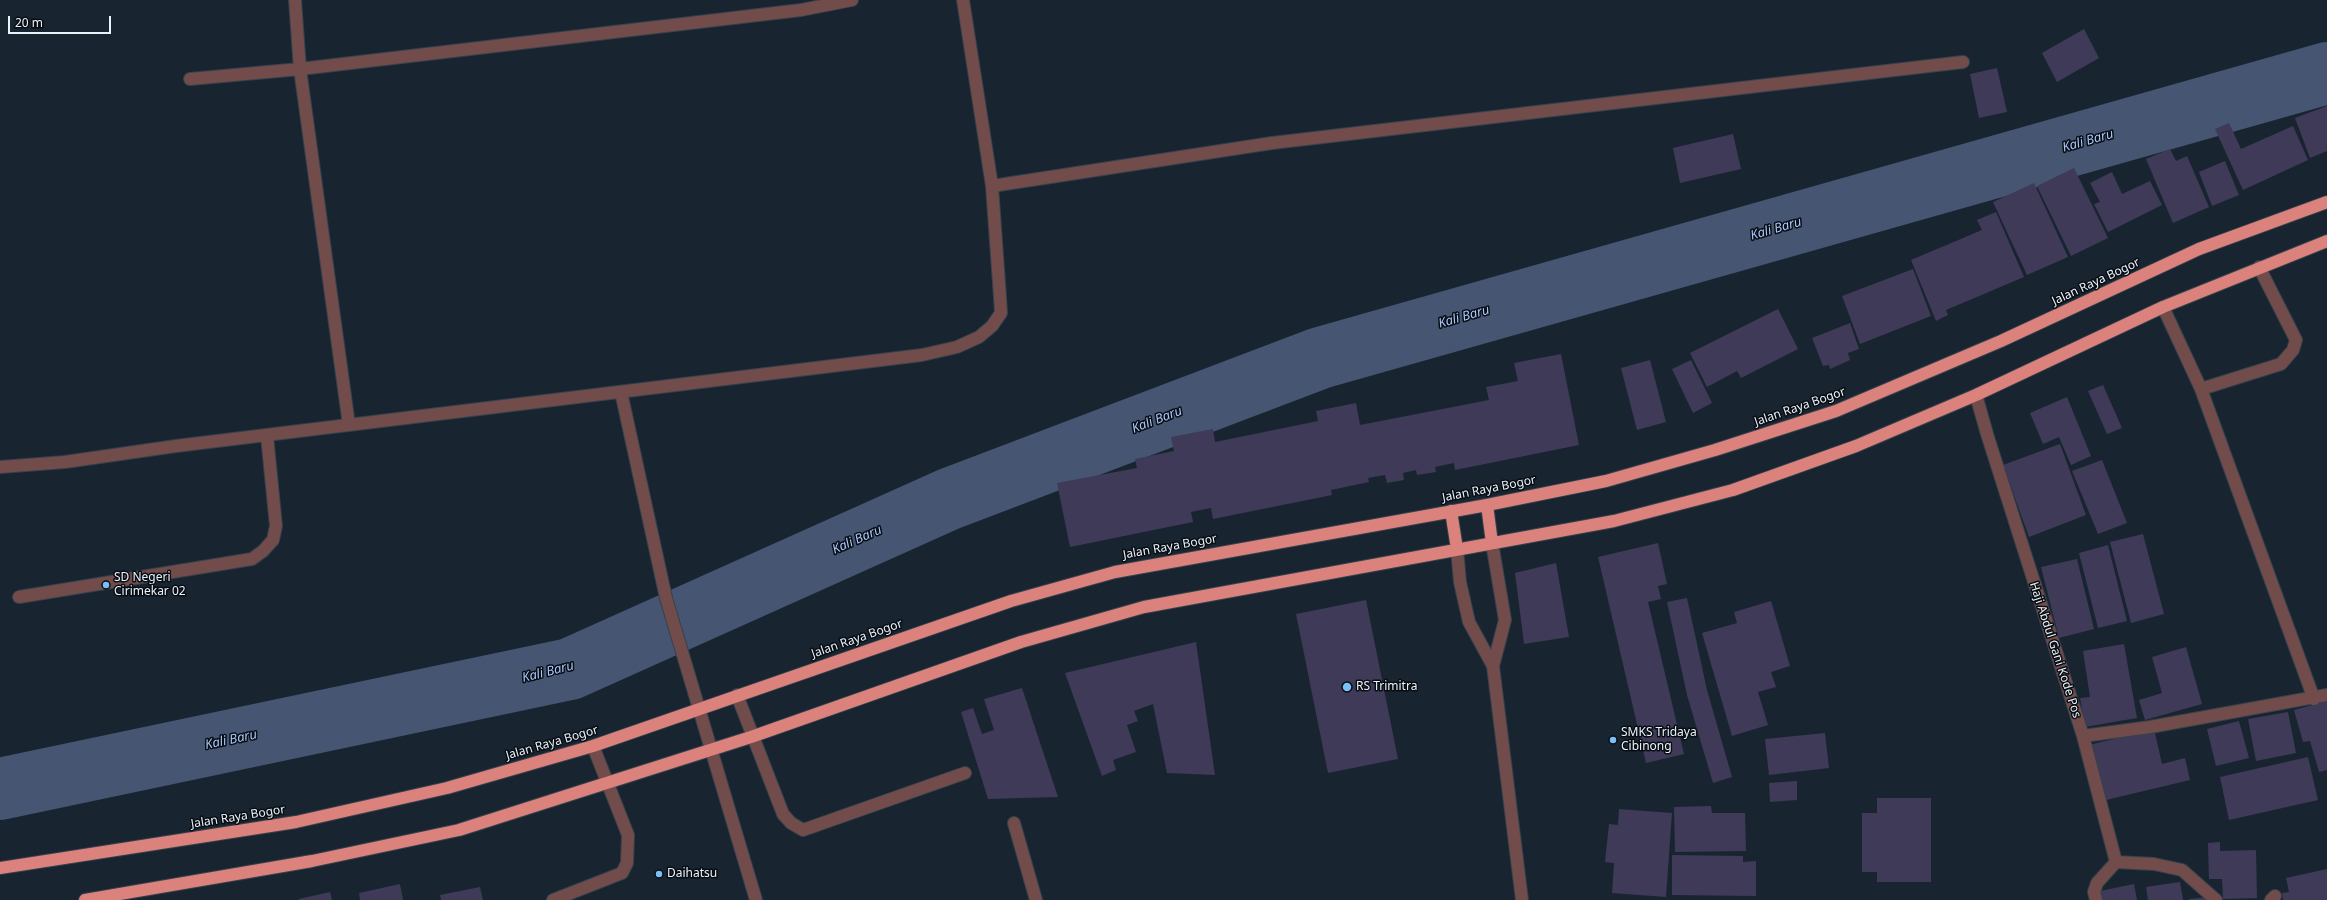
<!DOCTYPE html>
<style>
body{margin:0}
#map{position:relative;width:2327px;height:900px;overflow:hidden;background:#182531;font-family:"Noto Sans",sans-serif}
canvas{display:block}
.scale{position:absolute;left:8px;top:16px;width:103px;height:18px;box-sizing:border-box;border:2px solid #eaf2fa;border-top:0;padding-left:5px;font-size:12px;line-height:14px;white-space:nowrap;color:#eaf2fa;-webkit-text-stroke:3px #080d13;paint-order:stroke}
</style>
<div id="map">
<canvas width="2327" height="900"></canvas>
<div class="scale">20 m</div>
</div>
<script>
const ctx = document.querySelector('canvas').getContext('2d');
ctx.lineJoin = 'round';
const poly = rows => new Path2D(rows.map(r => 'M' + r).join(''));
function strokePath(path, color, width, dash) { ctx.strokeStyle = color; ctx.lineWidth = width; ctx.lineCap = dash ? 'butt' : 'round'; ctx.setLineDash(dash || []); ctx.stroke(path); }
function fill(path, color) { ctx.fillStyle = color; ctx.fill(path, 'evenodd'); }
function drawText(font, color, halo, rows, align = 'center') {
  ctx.font = font + ' "Noto Sans",sans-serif'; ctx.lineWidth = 3; ctx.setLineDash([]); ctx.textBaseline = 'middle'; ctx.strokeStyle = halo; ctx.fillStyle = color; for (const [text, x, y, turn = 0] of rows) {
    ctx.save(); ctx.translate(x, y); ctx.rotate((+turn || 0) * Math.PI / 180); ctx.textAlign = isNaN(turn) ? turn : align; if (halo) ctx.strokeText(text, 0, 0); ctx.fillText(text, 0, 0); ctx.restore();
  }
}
strokePath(poly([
 [0,789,570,669,949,499,1320,358,2327,73]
]), '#465572', 62);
fill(poly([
 [2084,29,2099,58,2057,82,2042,53],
 [1997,68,2007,112,1979,118,1970,74],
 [2327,106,2327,151,2310,158,2295,118],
 [2229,123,2241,149,2293,126,2308,160,2243,190,2215,129],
 [1733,134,1741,169,1680,183,1673,148],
 [2170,149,2176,161,2187,156,2209,207,2173,223,2146,159],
 [2225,161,2239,195,2212,206,2199,172],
 [2074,168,2108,238,2071,256,2037,186],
 [2112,172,2122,194,2150,181,2162,205,2108,232,2094,204,2100,202,2090,183],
 [2034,183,2068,257,2027,275,1993,202],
 [1996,212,2024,277,1946,310,1948,315,1936,321,1911,260,1982,230,1977,220],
 [1913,269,1931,316,1860,344,1842,296],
 [1778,309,1798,349,1741,378,1737,371,1707,387,1690,353],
 [1850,323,1859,349,1848,353,1850,360,1830,369,1829,365,1823,366,1812,338],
 [1561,354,1579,445,1455,470,1454,463,1435,467,1436,472,1417,475,1416,470,1403,473,1404,480,1387,483,1385,475,1368,478,1369,482,1331,490,1332,495,1213,519,1211,508,1191,512,1193,522,1070,547,1057,483,1137,468,1135,459,1174,451,1171,437,1213,429,1215,442,1318,421,1316,411,1356,403,1360,425,1489,400,1486,387,1518,381,1514,363],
 [1650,360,1666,422,1637,430,1621,368],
 [1691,360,1712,403,1693,413,1672,369],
 [2103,385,2122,428,2107,434,2088,391],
 [2067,397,2091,456,2071,465,2059,437,2043,444,2030,413],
 [2060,444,2086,515,2029,537,2003,465],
 [2102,460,2127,523,2098,534,2072,471],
 [2143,534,2164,614,2131,623,2110,542],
 [1658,543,1667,584,1658,586,1661,599,1648,602,1684,754,1646,763,1598,557],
 [2108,545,2127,621,2098,628,2079,553],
 [2077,559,2094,629,2059,638,2041,567],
 [1556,563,1569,637,1524,644,1515,573],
 [1687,598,1707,690,1732,777,1713,783,1687,695,1667,602],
 [1366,600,1398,759,1328,773,1296,614],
 [1771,601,1790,666,1771,672,1776,687,1758,692,1768,725,1732,736,1702,633,1737,623,1734,612],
 [1196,642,1215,775,1167,773,1153,704,1134,711,1138,721,1127,725,1136,752,1113,760,1116,770,1102,776,1065,673],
 [2124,644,2137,718,2085,727,2080,698,2090,697,2083,651],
 [2186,647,2202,704,2145,720,2139,700,2162,693,2152,657],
 [1022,688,1058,797,988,799,961,712,973,708,982,734,994,730,984,699],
 [2327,701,2327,770,2319,772,2310,741,2303,742,2294,710],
 [2288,712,2296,753,2256,761,2248,719],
 [2239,721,2249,758,2216,766,2207,729],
 [2154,729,2162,764,2185,758,2190,780,2102,801,2089,745],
 [1825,733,1829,768,1769,775,1765,739],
 [2308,757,2318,800,2229,820,2220,777],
 [1797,781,1797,800,1770,802,1769,783],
 [1877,798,1931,798,1931,882,1877,882,1877,872,1862,872,1862,813,1877,813],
 [1711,806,1712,813,1745,813,1746,851,1675,852,1674,807],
 [1619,809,1672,813,1666,897,1612,893,1614,863,1605,862,1609,824,1618,825],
 [2220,842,2220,851,2256,850,2257,898,2223,899,2222,879,2209,879,2208,843],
 [1672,855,1743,856,1743,862,1756,861,1756,896,1672,895],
 [2327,869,2327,900,2283,900,2282,893,2289,892,2286,878],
 [2180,882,2183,900,2148,900,2146,887],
 [400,884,403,900,360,900,359,893],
 [2134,884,2137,900,2097,900,2095,892],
 [480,887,483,900,441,900,440,895],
 [330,892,332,900,299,900,299,899],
 [2211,897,2212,900,2189,900,2189,899]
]), '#3f3a58');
const minor = poly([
 [295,0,300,69,349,425],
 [190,79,300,69,801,10,852,0],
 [992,186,1272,143,1963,62],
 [2163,307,2201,389,2314,699],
 [2201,389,2281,364,2293,350,2296,340,2259,267],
 [621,392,666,598,756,900],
 [1976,395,1987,434,2083,736,2116,862,2097,883,2094,892,2096,900],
 [0,467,65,462,176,446,922,355,957,347,979,337,992,326,1001,313,1000,297,992,186,963,0],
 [1492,543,1505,620,1493,666,1522,900],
 [1457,549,1460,582,1469,622,1493,666],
 [19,597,252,559,263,551,273,540,276,526,267,436],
 [737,695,783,814,791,823,803,830,965,773],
 [2083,736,2150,727,2327,695],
 [1014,823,1036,900],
 [2116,862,2154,864,2182,870,2216,900],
 [553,900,622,873,627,863,628,835,593,746],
 [2271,900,2275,896]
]);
const highway = poly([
 [1487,505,1492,543],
 [1451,511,1457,549],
 [0,868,296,822,447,788,593,746,1011,601,1115,572,1487,505,1606,481,1715,450,1836,411,2001,341,2199,249,2327,202],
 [85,900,312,861,459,830,751,737,1021,642,1144,607,1614,521,1733,490,1856,446,1976,395,2163,307,2327,241]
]);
strokePath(minor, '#35424d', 14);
strokePath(highway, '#35424d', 14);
strokePath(minor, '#714c4a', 12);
strokePath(highway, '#db827d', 12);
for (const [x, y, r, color] of [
 [106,585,4,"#7abff8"],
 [1347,687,5,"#7abff8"],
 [1613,740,4,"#7abff8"],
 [659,874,4,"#7abff8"]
]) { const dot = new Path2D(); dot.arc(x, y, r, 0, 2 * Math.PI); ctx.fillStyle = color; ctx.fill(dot); strokePath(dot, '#080d13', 1.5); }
drawText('12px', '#eaf2fa', '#080d13', [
 ["Jalan Raya Bogor",2096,282,-25],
 ["Jalan Raya Bogor",1800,407,-19],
 ["Jalan Raya Bogor",1489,489,-11],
 ["Jalan Raya Bogor",1170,547,-10],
 ["Jalan Raya Bogor",857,639,-19],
 ["Haji Abdul Gani Kode Pos",2055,650,72],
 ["Jalan Raya Bogor",552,743,-16],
 ["Jalan Raya Bogor",238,817,-9]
]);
drawText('12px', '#eaf2fa', '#080d13', [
 ["SD Negeri",114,578],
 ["Cirimekar 02",114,592],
 ["RS Trimitra",1356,687],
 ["SMKS Tridaya",1621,733],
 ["Cibinong",1621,747],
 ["Daihatsu",667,874]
], 'left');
drawText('italic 13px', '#abc6fb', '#080d13', [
 ["Kali Baru",2088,141,-16],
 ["Kali Baru",1776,229,-16],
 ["Kali Baru",1464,317,-16],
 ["Kali Baru",1157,420,-21],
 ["Kali Baru",857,540,-24],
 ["Kali Baru",548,672,-14],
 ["Kali Baru",231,740,-12]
]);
</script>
